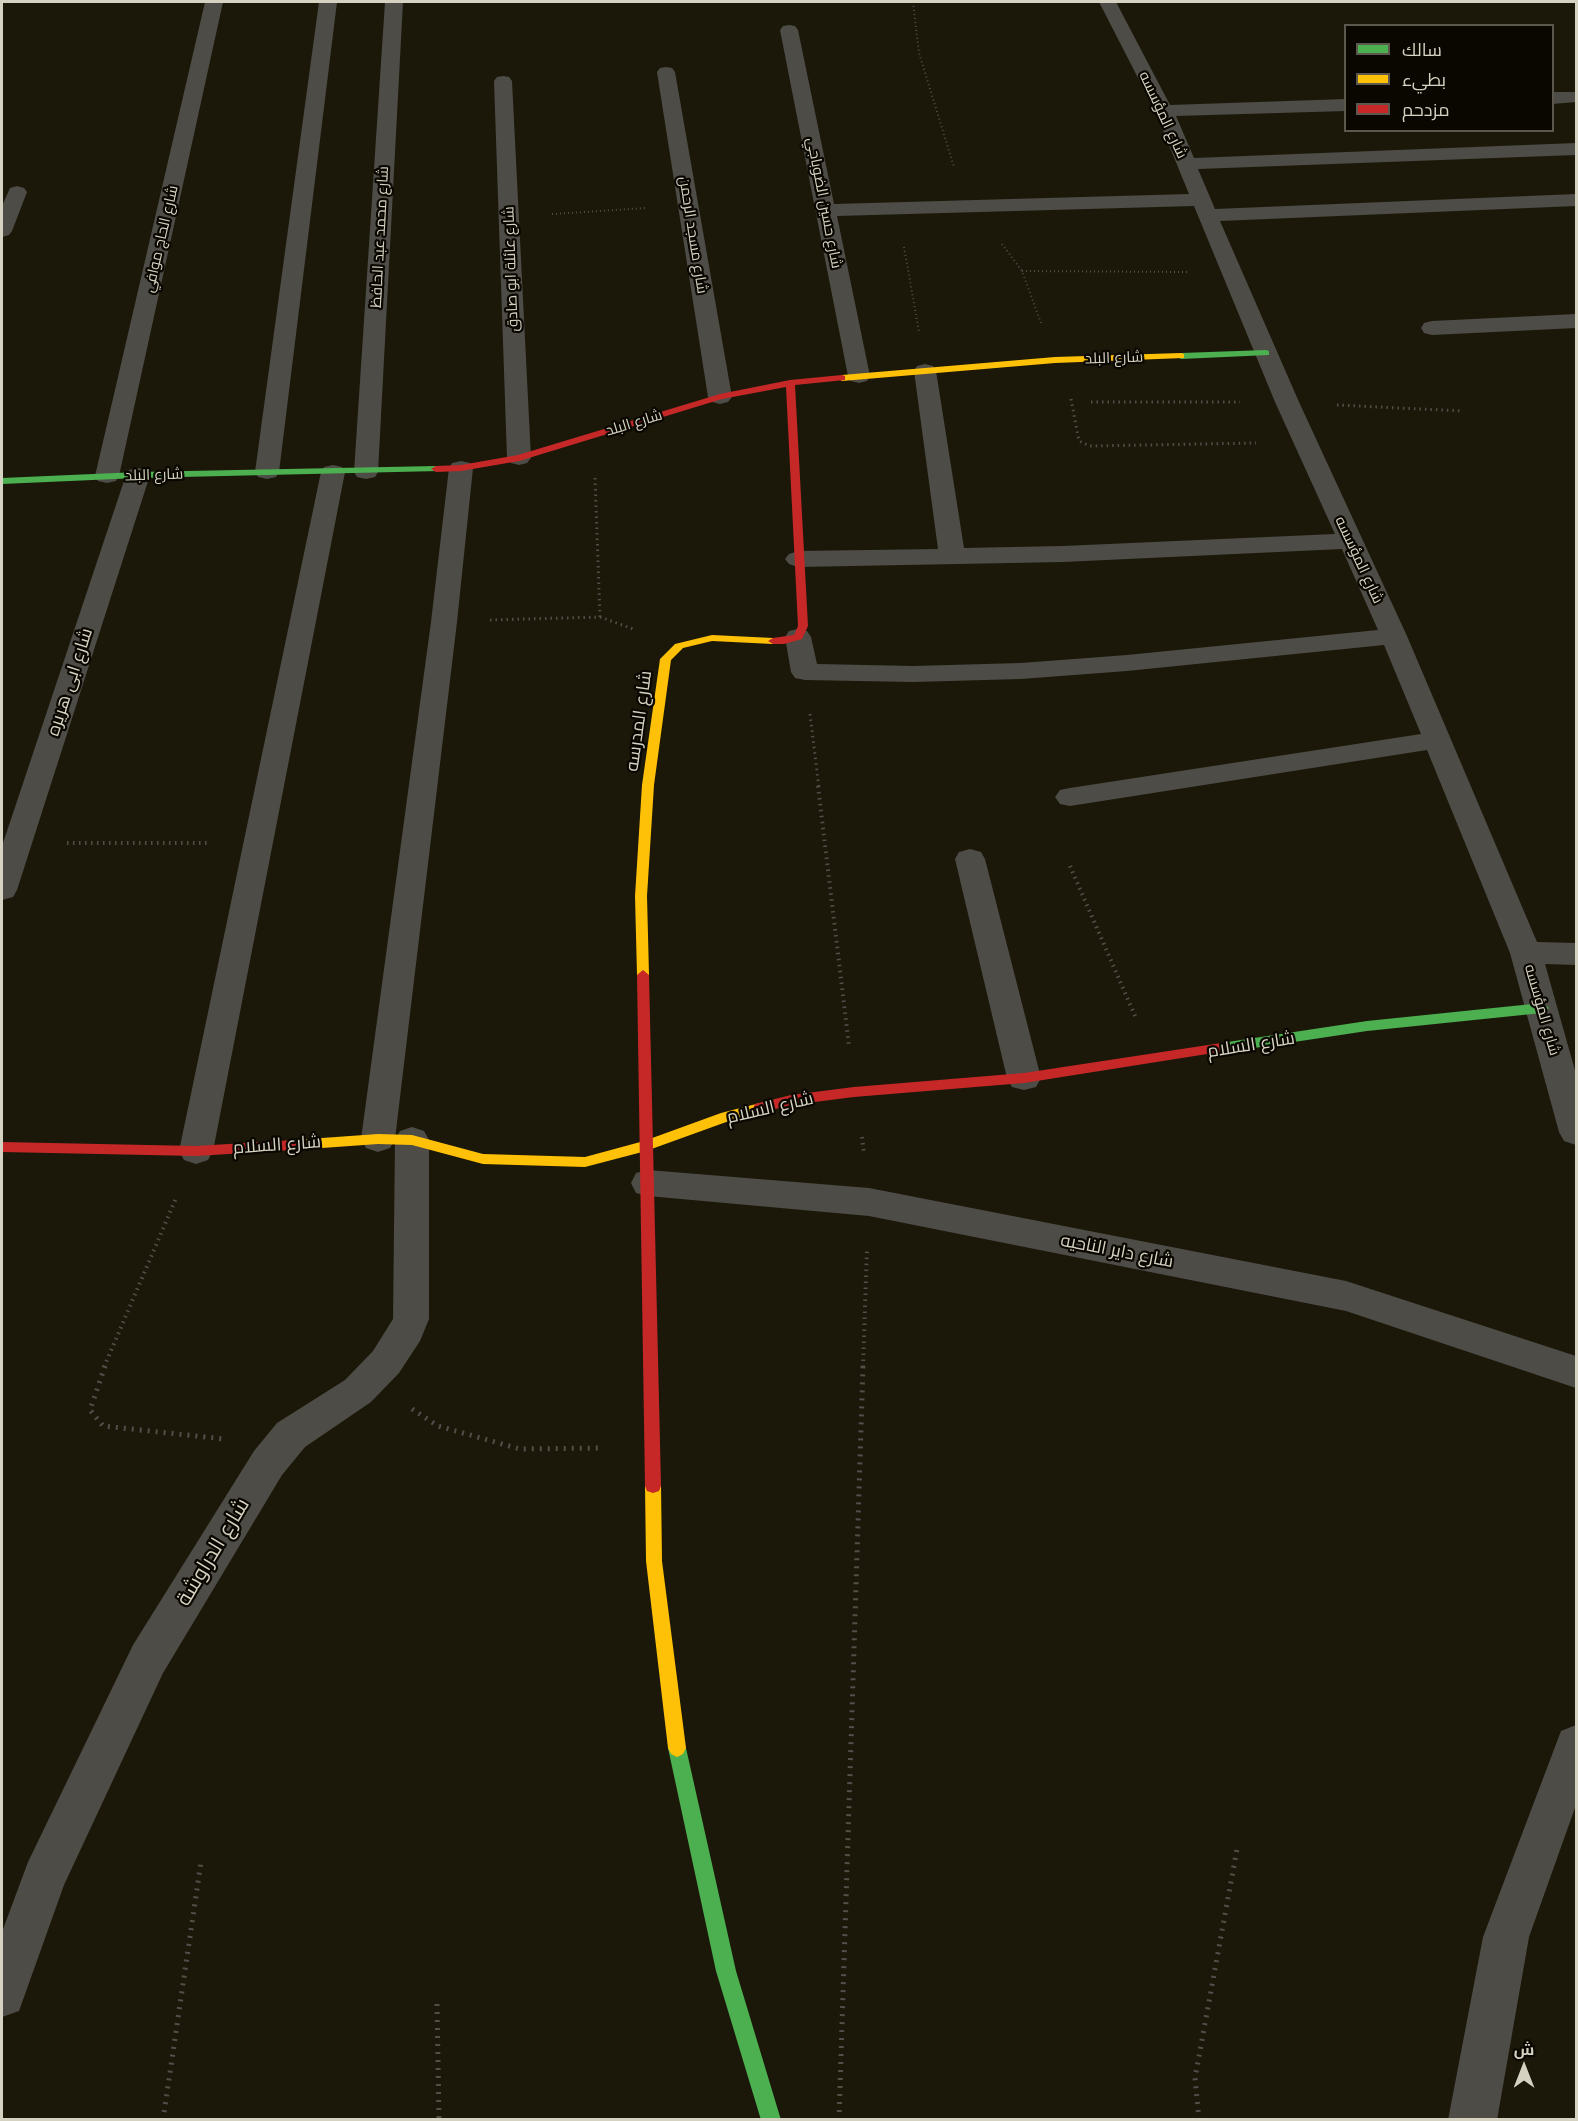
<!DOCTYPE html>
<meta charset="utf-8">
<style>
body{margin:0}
#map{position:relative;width:1578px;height:2121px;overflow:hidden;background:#1b180a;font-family:Quicksand,Cairo,sans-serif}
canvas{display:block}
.frame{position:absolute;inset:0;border:3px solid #d6d2c2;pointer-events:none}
.legend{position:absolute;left:1344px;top:24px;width:210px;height:108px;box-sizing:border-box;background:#0a0701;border:2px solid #5c584e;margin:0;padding:8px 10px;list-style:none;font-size:18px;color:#d6d2c2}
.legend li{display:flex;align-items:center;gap:12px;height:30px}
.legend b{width:30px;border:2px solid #5c584e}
.north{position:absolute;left:1494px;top:2037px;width:60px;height:60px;-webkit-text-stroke:4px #0a0701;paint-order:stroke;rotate:0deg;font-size:16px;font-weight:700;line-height:24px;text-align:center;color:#d6d2c2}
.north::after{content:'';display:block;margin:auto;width:21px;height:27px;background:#d6d2c2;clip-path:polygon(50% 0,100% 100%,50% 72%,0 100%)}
</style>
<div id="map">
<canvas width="1578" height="2121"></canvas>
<div class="frame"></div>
<ul class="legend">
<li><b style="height:8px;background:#4caf50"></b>سالك</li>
<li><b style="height:8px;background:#ffc107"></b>بطيء</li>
<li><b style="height:8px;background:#c62828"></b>مزدحم</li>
</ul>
<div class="north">ش</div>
</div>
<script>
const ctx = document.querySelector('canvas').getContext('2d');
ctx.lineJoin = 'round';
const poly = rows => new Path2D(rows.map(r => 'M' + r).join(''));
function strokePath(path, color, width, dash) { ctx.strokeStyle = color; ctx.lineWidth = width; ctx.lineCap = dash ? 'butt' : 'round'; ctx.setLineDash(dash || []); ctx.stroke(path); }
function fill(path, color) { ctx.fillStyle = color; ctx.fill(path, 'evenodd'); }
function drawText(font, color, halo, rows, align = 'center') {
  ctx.font = font + ' Quicksand,Cairo,sans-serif'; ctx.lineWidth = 4.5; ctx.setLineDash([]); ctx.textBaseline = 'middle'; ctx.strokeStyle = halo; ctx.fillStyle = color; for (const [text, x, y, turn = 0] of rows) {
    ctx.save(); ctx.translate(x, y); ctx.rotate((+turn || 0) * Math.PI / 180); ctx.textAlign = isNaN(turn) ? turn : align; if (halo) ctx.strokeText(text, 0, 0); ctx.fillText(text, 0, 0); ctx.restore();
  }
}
strokePath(poly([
 [913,2,919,53,954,167],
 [552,214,646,208],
 [1002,244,1022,271,1041,323],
 [904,247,919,332],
 [1022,271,1187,272]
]), '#514f49', 2, [1, 3]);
strokePath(poly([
 [1071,399,1079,441,1090,446,1256,443],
 [1091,402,1240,402],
 [1337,405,1462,411],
 [595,478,600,617],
 [490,620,600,617,633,629],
 [810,714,819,788]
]), '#514f49', 3, [1.5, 4]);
strokePath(poly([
 [818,786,849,1046],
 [67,843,209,843],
 [1070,866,1135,1016],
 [862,1137,864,1153],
 [104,1367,177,1196],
 [863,1367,867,1250]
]), '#514f49', 4, [1.5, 4.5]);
strokePath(poly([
 [105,1366,90,1410,103,1426,224,1439],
 [412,1409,438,1426,520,1449,600,1448],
 [437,2004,439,2120],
 [163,2120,201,1862],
 [839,2120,863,1366],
 [1199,2120,1195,2078,1237,1849]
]), '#514f49', 5, [2, 6]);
fill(poly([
 [205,2,223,2,119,476,116,481,107,483,98,481,95,476,205,2],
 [319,2,337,2,279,472,276,477,267,479,258,477,255,472,319,2],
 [385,2,403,2,378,472,375,477,366,479,357,477,354,472,385,2],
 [1099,2,1116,2,1170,105,1346,99,1346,111,1176,116,1194,158,1576,143,1576,155,1198,169,1215,209,1576,194,1576,206,1220,221,1299,402,1407,636,1537,942,1576,943,1576,965,1545,964,1576,1074,1576,1145,1564,1141,1559,1132,1510,953,1427,750,1070,806,1060,804,1055,797,1060,790,1070,788,1421,734,1384,645,1127,671,1021,679,913,682,805,680,795,678,791,672,785,637,789,631,798,629,807,631,811,637,817,664,913,666,1021,663,1127,655,1378,630,1342,549,1063,562,798,567,789,564,785,559,789,554,798,551,938,549,914,371,917,366,925,364,933,366,936,371,964,548,1063,546,1335,534,1275,402,1194,206,837,216,870,376,867,381,859,383,851,381,848,376,780,30,783,26,789,25,795,26,798,30,834,204,1189,194,1155,111,1099,2],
 [666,67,672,68,675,72,732,397,728,402,720,404,712,402,708,397,657,72,660,68,666,67],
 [503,76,509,77,512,81,531,458,527,463,519,465,511,463,507,458,494,81,497,77,503,76],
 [1552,92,1576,92,1576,102,1552,104,1552,92],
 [17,186,24,188,27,192,12,231,9,235,2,237,2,206,10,188,17,186],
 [1576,314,1576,328,1432,335,1424,333,1421,328,1424,323,1432,321,1576,314],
 [461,461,470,463,473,468,457,622,395,1139,390,1148,378,1152,366,1148,361,1139,431,622,449,468,452,463,461,461],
 [333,465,342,467,345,472,213,1151,208,1160,196,1164,184,1160,179,1151,321,472,324,467,333,465],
 [138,468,147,470,150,475,17,890,13,897,2,900,2,846,126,475,129,470,138,468],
 [970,849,981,852,985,859,1041,1078,1036,1087,1024,1090,1012,1087,1007,1078,955,859,959,852,970,849],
 [412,1127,424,1131,429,1140,429,1319,420,1341,399,1373,371,1402,305,1447,282,1475,163,1673,64,1885,19,2011,2,2017,2,1932,28,1862,133,1645,254,1451,277,1423,345,1380,373,1351,393,1319,395,1140,400,1131,412,1127],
 [648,1170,869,1188,1346,1281,1576,1356,1576,1388,1346,1311,869,1216,648,1196,636,1193,631,1183,636,1173,648,1170],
 [1576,1725,1576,1805,1529,1937,1497,2120,1448,2120,1483,1937,1561,1731,1576,1725]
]), '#4e4c46');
fill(poly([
 [1266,350,1269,351,1269,355,1181,359,1176,356,1181,353,1266,350],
 [436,466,439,467,439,471,138,478,2,484,2,478,138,472,436,466],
 [1542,1003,1549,1008,1542,1013,1367,1031,1221,1053,1214,1048,1221,1043,1367,1021,1542,1003],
 [677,1739,683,1742,686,1748,736,1971,781,2120,761,2120,716,1971,668,1748,671,1742,677,1739]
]), '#4caf50');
fill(poly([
 [1181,353,1184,354,1184,358,1055,363,842,381,837,378,842,375,1055,357,1181,353],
 [712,635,773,638,778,641,773,644,712,641,683,648,671,660,654,785,647,896,649,975,643,980,637,975,635,896,642,785,660,659,675,644,712,635],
 [760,1103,765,1104,767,1108,765,1112,729,1121,646,1151,585,1167,483,1164,412,1145,378,1144,294,1150,289,1149,287,1145,289,1141,294,1140,378,1134,412,1135,483,1154,585,1157,644,1141,721,1113,760,1103],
 [653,1479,659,1481,661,1486,662,1561,686,1748,683,1754,677,1757,671,1754,668,1748,646,1561,645,1486,647,1481,653,1479]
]), '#ffc107');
fill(poly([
 [842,375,845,376,845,380,795,385,808,626,802,639,784,644,773,644,768,641,773,638,794,635,798,626,786,387,722,399,519,461,461,471,436,472,431,469,436,466,461,465,518,455,720,394,790,380,842,375],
 [643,970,649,975,661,1486,659,1491,653,1493,647,1491,645,1486,637,975,643,970],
 [1221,1043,1228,1048,1226,1051,1024,1083,854,1097,791,1105,760,1113,755,1112,753,1108,755,1104,791,1095,854,1087,1024,1073,1221,1043],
 [294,1140,299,1141,301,1145,299,1149,294,1150,196,1156,2,1152,2,1142,196,1146,294,1140]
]), '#c62828');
drawText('15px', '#d6d2c2', '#0a0701', [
 ["شارع المؤسسه",1163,115,65],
 ["شارع حسين الضوباجي",824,203,79],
 ["شارع مسجد الرحمن",693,235,81],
 ["شارع محمد عبد الحافظ",380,237,-87],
 ["شارع الحاج موافي",161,239,-77],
 ["شارع عائلة ابو صادق",511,269,-92],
 ["شارع البلد",1114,358,-2],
 ["شارع البلد",634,423,-17],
 ["شارع البلد",154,475,-2],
 ["شارع المؤسسه",1359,560,65],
 ["شارع المؤسسه",1542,1010,74]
]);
drawText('18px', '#d6d2c2', '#0a0701', [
 ["شارع ابى هريره",70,682,-72],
 ["شارع المدرسه",639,721,-82],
 ["شارع السلام",1251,1045,-9],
 ["شارع السلام",770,1108,-13],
 ["شارع السلام",277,1145,-4],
 ["شارع داير الناحيه",1117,1251,11]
]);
drawText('21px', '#d6d2c2', '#0a0701', [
 ["شارع الدراوشة",213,1552,-59]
]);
</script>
